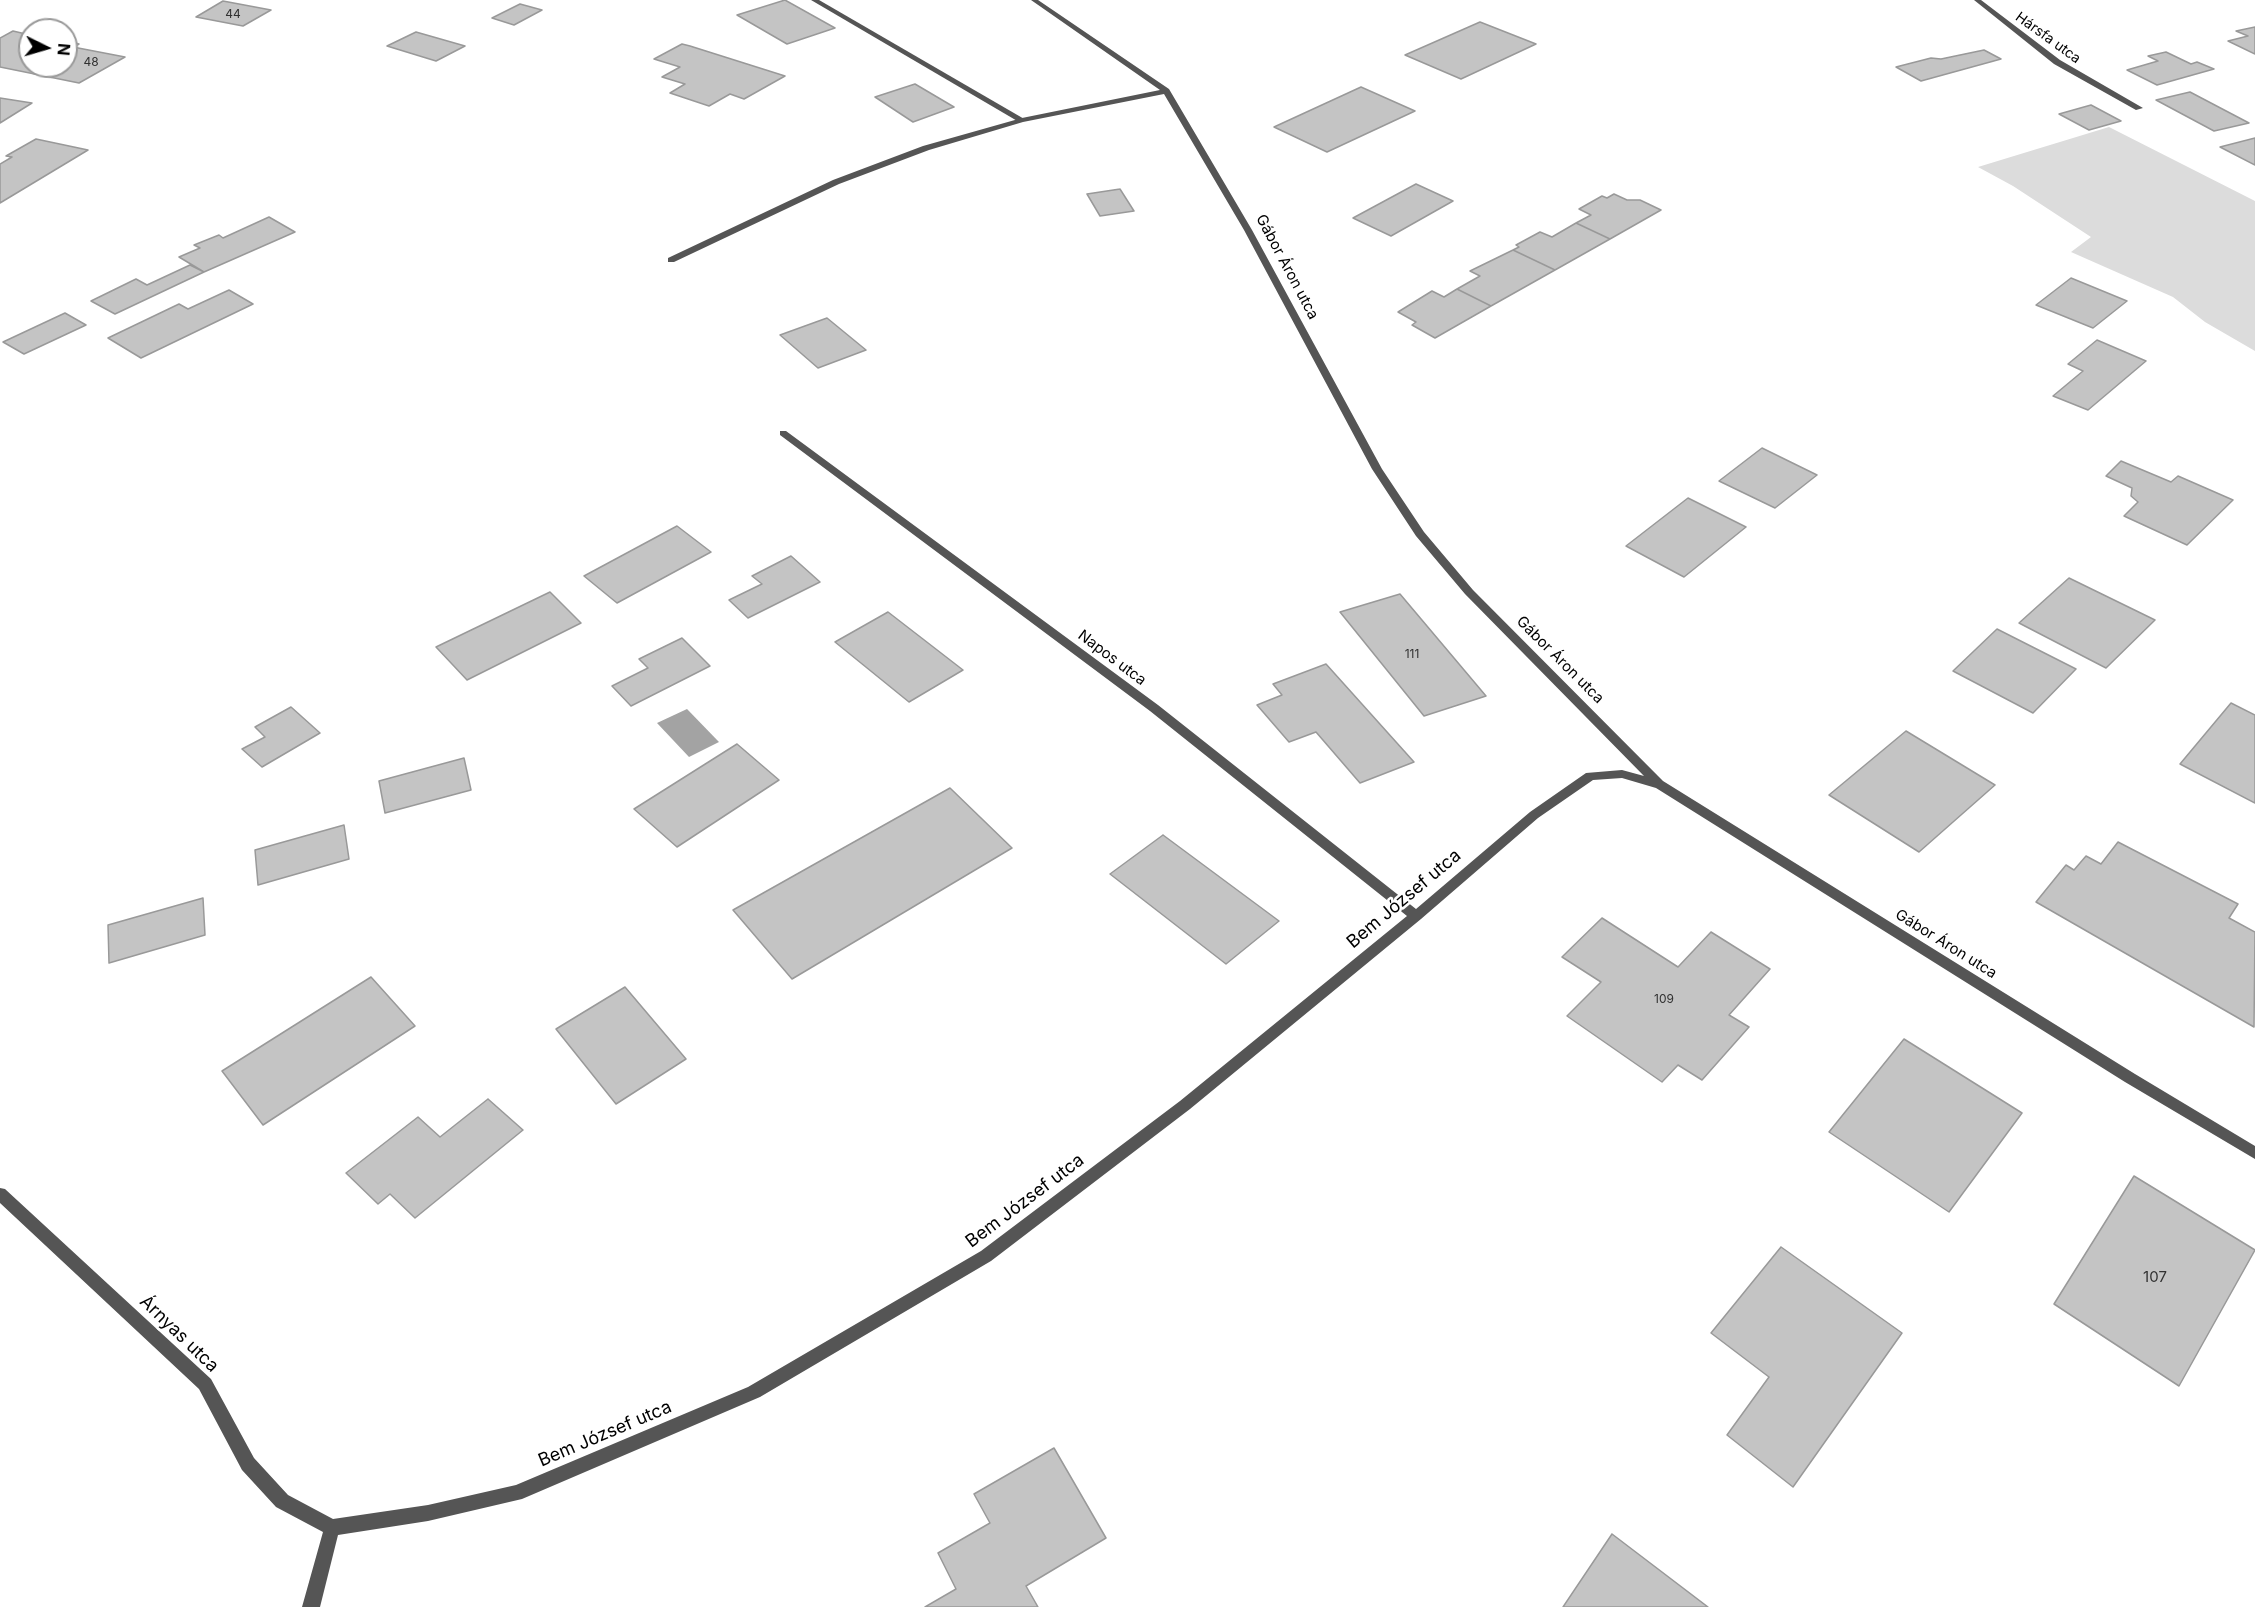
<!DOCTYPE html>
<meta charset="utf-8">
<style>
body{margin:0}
#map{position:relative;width:2255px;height:1607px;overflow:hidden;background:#fff;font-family:Inter,sans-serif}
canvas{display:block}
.north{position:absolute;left:18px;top:18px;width:60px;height:60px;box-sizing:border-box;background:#fff;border:2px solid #999;border-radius:50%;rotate:95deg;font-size:16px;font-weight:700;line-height:24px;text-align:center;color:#000}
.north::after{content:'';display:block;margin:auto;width:21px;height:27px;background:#000;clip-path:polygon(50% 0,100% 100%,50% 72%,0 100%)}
</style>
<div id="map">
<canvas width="2255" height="1607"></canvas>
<div class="north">N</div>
</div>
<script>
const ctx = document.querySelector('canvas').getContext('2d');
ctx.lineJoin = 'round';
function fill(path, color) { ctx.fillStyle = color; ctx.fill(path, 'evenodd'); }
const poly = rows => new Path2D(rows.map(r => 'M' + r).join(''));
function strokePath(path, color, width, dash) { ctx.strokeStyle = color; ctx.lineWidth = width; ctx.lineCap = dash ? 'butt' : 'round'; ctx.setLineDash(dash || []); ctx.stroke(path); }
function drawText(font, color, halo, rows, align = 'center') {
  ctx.font = font + ' Inter,sans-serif'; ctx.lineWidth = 5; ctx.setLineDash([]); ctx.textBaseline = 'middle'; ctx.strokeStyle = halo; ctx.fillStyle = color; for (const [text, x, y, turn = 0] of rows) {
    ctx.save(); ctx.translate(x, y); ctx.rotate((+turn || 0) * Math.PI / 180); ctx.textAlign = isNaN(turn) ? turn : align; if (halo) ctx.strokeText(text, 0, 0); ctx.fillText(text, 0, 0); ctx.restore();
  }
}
fill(poly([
 [2109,127,2255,201,2255,351,2205,322,2173,297,2071,252,2091,237,2013,186,1978,167]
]), '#dcdcdc');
fill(poly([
 [687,709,719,742,689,757,657,723]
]), '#a3a3a3');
const building = poly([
 [785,0,835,28,787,44,737,15,785,0],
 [223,1,271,10,243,26,196,17,223,1],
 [520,4,542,10,514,25,492,18,520,4],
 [1480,22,1536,44,1461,79,1405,55,1480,22],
 [2255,27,2255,54,2228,41,2248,36,2236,31,2255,27],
 [13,31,30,35,30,66,66,66,66,41,79,44,73,47,125,57,79,83,0,67,0,38,13,31],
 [416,32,465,46,436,61,387,46,416,32],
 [682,44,690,46,785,76,744,99,730,94,709,106,670,93,685,84,662,77,680,67,654,59,682,44],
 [1984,50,2001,59,1921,81,1896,67,1931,58,1941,59,1984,50],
 [2166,52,2191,64,2197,62,2214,69,2157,85,2127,70,2158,61,2148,56,2166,52],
 [915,84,954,107,913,122,875,97,915,84],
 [1361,87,1415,111,1327,152,1274,127,1361,87],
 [2190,92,2249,123,2214,131,2156,100,2190,92],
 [0,98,32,103,0,123,0,98],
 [2091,105,2121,121,2089,130,2059,114,2091,105],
 [2255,138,2255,165,2220,147,2255,138],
 [36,139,88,150,0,203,0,164,12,157,6,156,36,139],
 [1416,184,1453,201,1391,236,1353,218,1416,184],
 [1120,189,1134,211,1100,216,1087,194,1120,189],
 [1614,194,1627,200,1640,200,1661,210,1610,239,1576,223,1591,215,1579,209,1602,196,1607,198,1614,194],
 [269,217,295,232,204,272,179,257,200,248,194,245,219,235,223,238,269,217],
 [1576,223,1610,239,1555,270,1513,250,1519,247,1516,245,1540,232,1552,237,1576,223],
 [1513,250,1555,270,1491,306,1457,289,1480,276,1470,271,1513,250],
 [190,265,204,272,115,314,91,301,136,279,147,285,190,265],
 [2071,278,2127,301,2093,328,2036,305,2071,278],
 [1457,289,1491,306,1435,338,1412,325,1416,322,1398,312,1432,291,1444,297,1457,289],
 [229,290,253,304,141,358,108,338,179,304,188,309,229,290],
 [65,313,86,325,24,354,3,342,65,313],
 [827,318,866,350,818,368,780,335,827,318],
 [2097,340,2146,361,2088,410,2053,396,2083,371,2068,364,2097,340],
 [1762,448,1817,475,1775,508,1719,481,1762,448],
 [2121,461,2171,482,2178,476,2233,500,2187,545,2124,516,2138,502,2131,496,2132,488,2106,476,2121,461],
 [1688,498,1746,527,1684,577,1626,546,1688,498],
 [677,526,711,552,617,603,584,576,677,526],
 [791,556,820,582,748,618,729,600,762,584,752,576,791,556],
 [2069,578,2155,620,2106,668,2019,623,2069,578],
 [550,592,581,623,467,680,436,647,550,592],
 [1400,594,1486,696,1424,716,1340,612,1400,594],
 [888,612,963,670,909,702,835,642,888,612],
 [1997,629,2076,669,2033,713,1953,671,1997,629],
 [682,638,710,666,631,706,612,686,648,668,639,659,682,638],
 [1326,664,1414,762,1360,783,1316,732,1289,742,1257,705,1282,695,1273,684,1326,664],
 [2231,703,2255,715,2255,803,2180,764,2231,703],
 [291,707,320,733,262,767,242,749,265,737,255,727,291,707],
 [1906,731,1995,785,1919,852,1829,795,1906,731],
 [737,744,779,780,677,847,634,809,737,744],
 [464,758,471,790,385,813,379,781,464,758],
 [950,788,1012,848,792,979,733,910,950,788],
 [344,825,349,859,258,885,255,850,344,825],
 [1163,835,1279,921,1226,964,1110,874,1163,835],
 [2118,842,2238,904,2229,918,2255,932,2254,1027,2036,902,2066,865,2074,870,2086,856,2101,864,2118,842],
 [203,898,205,935,109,963,108,925,203,898],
 [1602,918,1678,967,1711,932,1770,969,1729,1015,1749,1027,1702,1080,1678,1065,1662,1082,1567,1016,1601,982,1562,957,1602,918],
 [371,977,415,1026,263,1125,222,1071,371,977],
 [625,987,686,1059,616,1104,556,1029,625,987],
 [1904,1039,2022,1113,1949,1212,1829,1132,1904,1039],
 [488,1099,523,1130,415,1218,390,1194,378,1204,346,1173,418,1117,440,1137,488,1099],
 [2134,1176,2255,1250,2179,1386,2054,1304,2134,1176],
 [1781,1247,1902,1333,1793,1487,1727,1435,1769,1377,1711,1333,1781,1247],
 [1054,1448,1106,1538,1026,1586,1038,1607,925,1607,956,1589,938,1553,990,1523,974,1494,1054,1448],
 [1612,1534,1708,1607,1563,1607,1612,1534]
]);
fill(building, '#c4c4c4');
strokePath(building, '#999', 1.5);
fill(poly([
 [811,0,819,0,1026,120,1019,122,811,0]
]), '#555');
fill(poly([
 [1031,0,1038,0,1169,89,1252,230,1382,469,1424,532,1473,590,1663,781,2135,1074,2255,1146,2255,1159,2125,1082,1656,788,1622,778,1593,780,1538,818,1421,919,1190,1109,991,1261,760,1397,522,1499,428,1521,338,1535,320,1607,302,1607,323,1532,276,1507,242,1470,199,1389,0,1203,0,1188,5,1189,211,1379,254,1458,288,1495,333,1519,428,1505,516,1485,748,1387,981,1251,1180,1101,1407,916,1150,711,780,435,780,431,786,431,1158,705,1416,909,1530,812,1586,773,1622,770,1644,776,1465,594,1416,536,1372,469,1244,230,1164,94,1023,122,929,150,839,184,674,262,668,262,668,258,833,180,923,146,1022,118,1160,90,1031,0],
 [1974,0,1981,0,2060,60,2143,108,2136,110,2054,64,1974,0]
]), '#555');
drawText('12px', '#313131', null, [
 ["44",233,14],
 ["48",91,62],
 ["111",1412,654],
 ["109",1664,999]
]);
drawText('14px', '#000', '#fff', [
 ["Hársfa utca",2048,38,36]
]);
drawText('15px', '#000', '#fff', [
 ["Gábor Áron utca",1287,267,62],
 ["Napos utca",1112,658,37],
 ["Gábor Áron utca",1560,660,45],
 ["Gábor Áron utca",1946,944,32]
]);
drawText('15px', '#313131', null, [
 ["107",2155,1277]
]);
drawText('18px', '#000', '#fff', [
 ["Bem József utca",1404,899,-40],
 ["Bem József utca",1025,1201,-37],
 ["Árnyas utca",179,1334,44],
 ["Bem József utca",605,1434,-23]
]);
</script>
